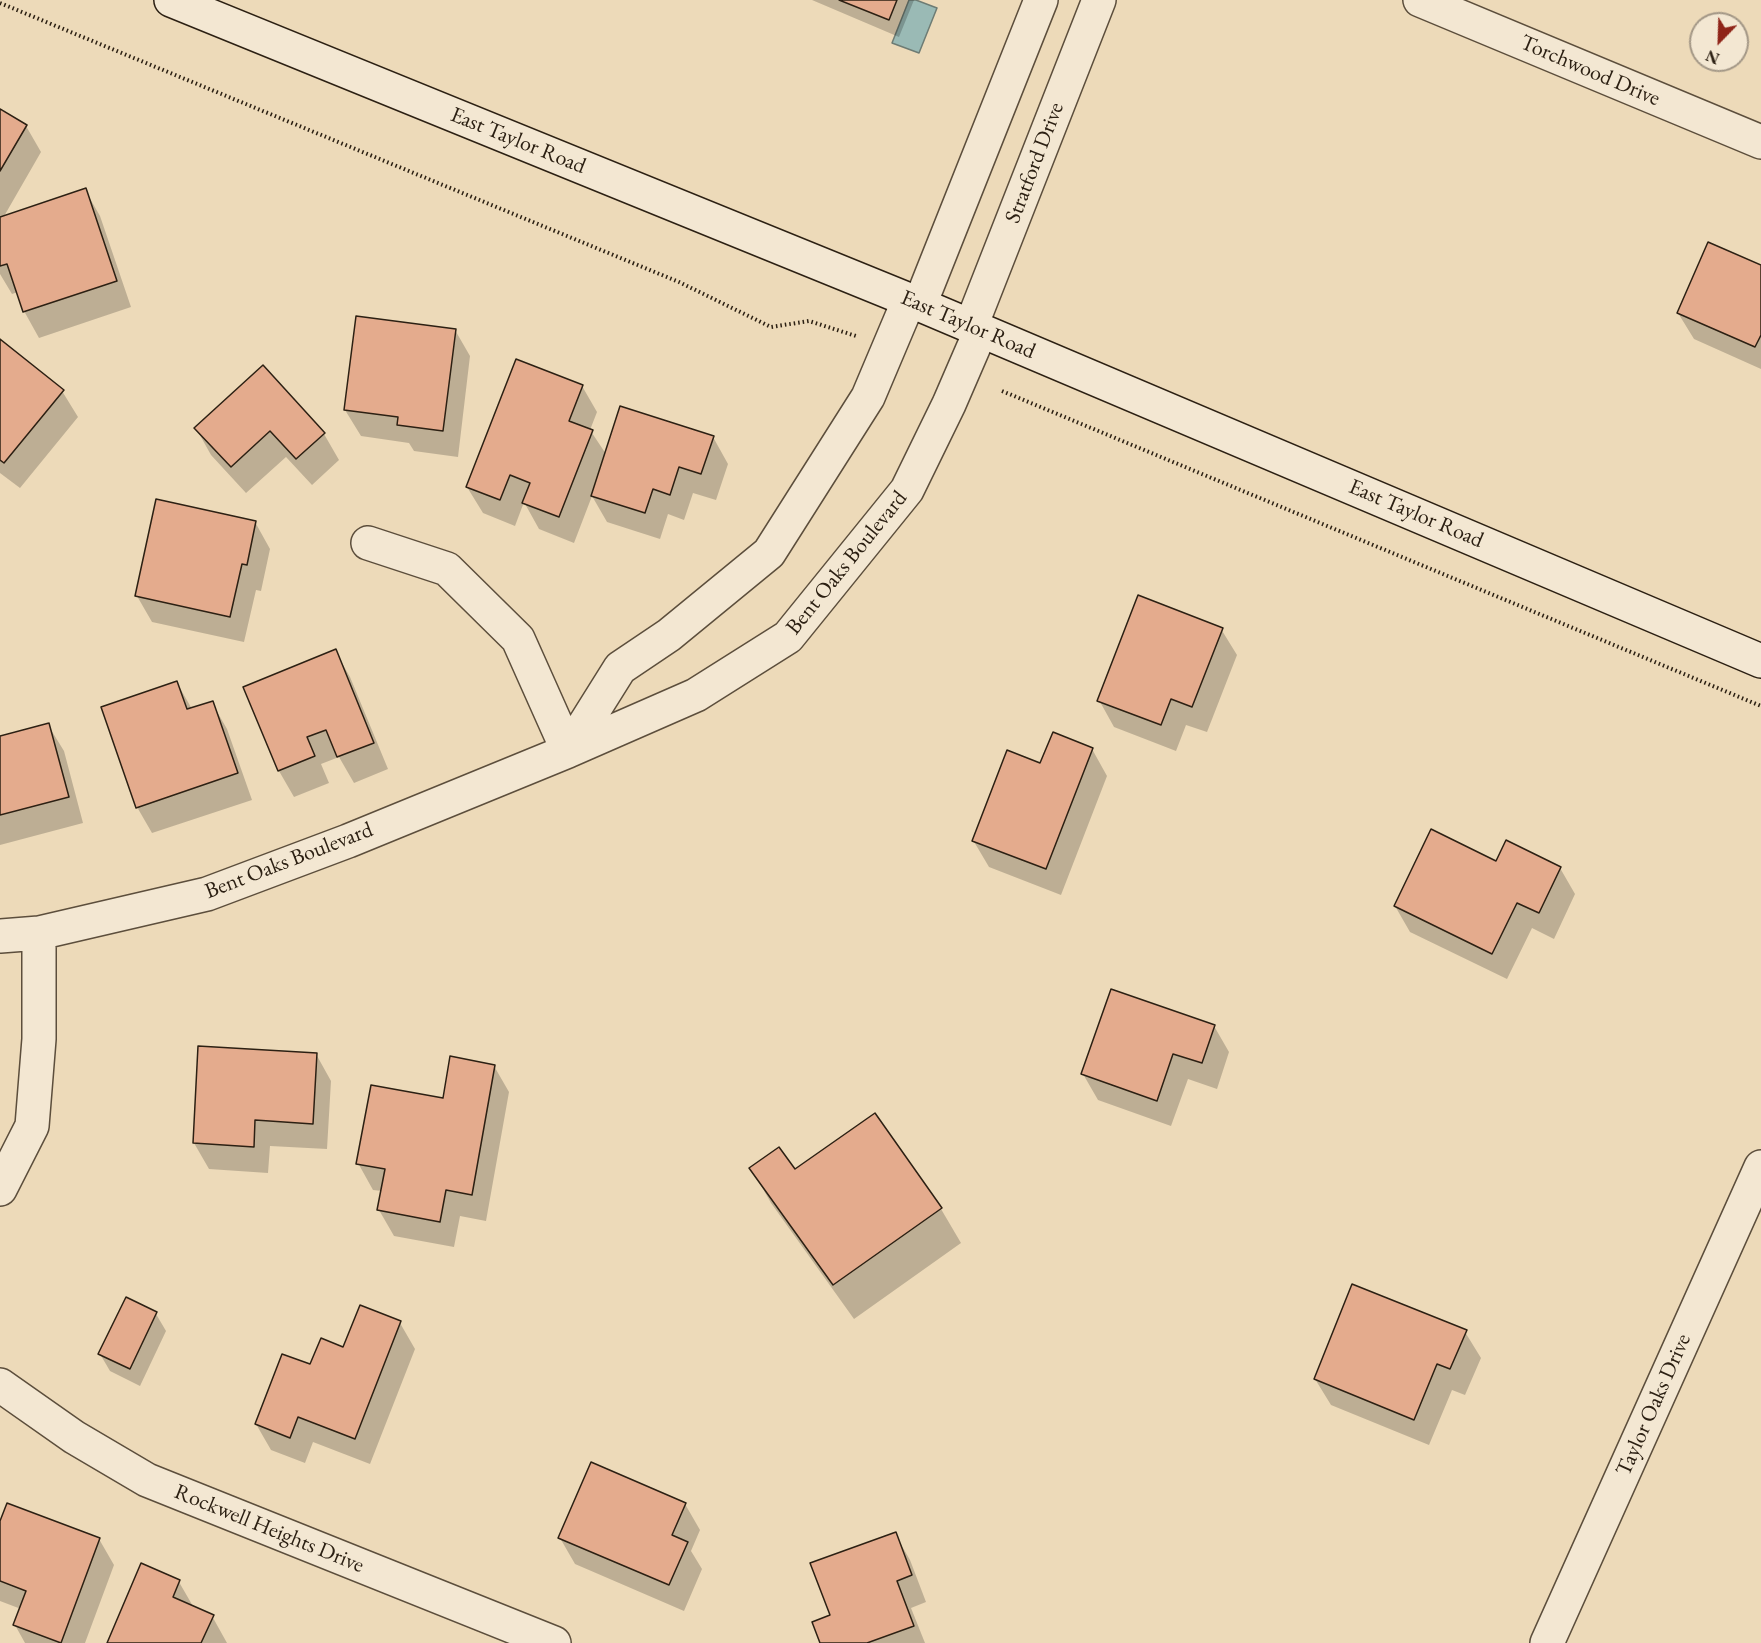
<!DOCTYPE html>
<style>
body{margin:0}
#map{position:relative;width:1761px;height:1643px;overflow:hidden;background:#eddab9;font-family:"EB Garamond",serif}
canvas{display:block}
.north{position:absolute;left:1689px;top:12px;width:60px;height:60px;box-sizing:border-box;background:#f3e7d2;border:2px solid #a39786;border-radius:50%;rotate:203deg;font-size:16px;font-weight:700;line-height:24px;text-align:center;color:#2c2013}
.north::after{content:'';display:block;margin:auto;width:21px;height:27px;background:#8f2418;clip-path:polygon(50% 0,100% 100%,50% 72%,0 100%)}
</style>
<div id="map">
<canvas width="1761" height="1643"></canvas>
<div class="north">N</div>
</div>
<script>
const ctx = document.querySelector('canvas').getContext('2d');
ctx.lineJoin = 'round';
function fill(path, color) { ctx.fillStyle = color; ctx.fill(path, 'evenodd'); }
const poly = rows => new Path2D(rows.map(r => 'M' + r).join(''));
function strokePath(path, color, width, dash) { ctx.strokeStyle = color; ctx.lineWidth = width; ctx.lineCap = dash ? 'butt' : 'round'; ctx.setLineDash(dash || []); ctx.stroke(path); }
function drawText(font, color, halo, rows, align = 'center') {
  ctx.font = font + ' "EB Garamond",serif'; ctx.lineWidth = 6; ctx.setLineDash([]); ctx.textBaseline = 'middle'; ctx.strokeStyle = halo; ctx.fillStyle = color; for (const [text, x, y, turn = 0] of rows) {
    ctx.save(); ctx.translate(x, y); ctx.rotate((+turn || 0) * Math.PI / 180); ctx.textAlign = isNaN(turn) ? turn : align; if (halo) ctx.strokeText(text, 0, 0); ctx.fillText(text, 0, 0); ctx.restore();
  }
}
const water = poly([
 [909,0,916,0,937,8,919,53,892,43,909,0]
]);
fill(water, '#9abab5');
strokePath(water, '#6e7c74', 1.5);
fill(poly([
 [812,0,914,0,899,37],
 [0,110,26,126,41,152,3,218,85,190,100,216,131,307,39,338,24,311,18,292,12,294,0,274],
 [1761,267,1761,369,1694,339,1678,313],
 [455,330,470,356,458,457,414,451,409,443,361,436,345,410],
 [0,341,62,391,78,417,20,488,0,473],
 [263,368,324,434,339,460,312,485,286,457,246,493,211,455,196,428],
 [582,386,597,412,590,430,606,454,713,437,728,464,716,500,693,493,684,520,668,514,660,539,607,522,592,496,574,543,539,529,524,502,515,526,483,513,467,487],
 [255,522,270,549,261,591,256,590,244,642,152,622,137,596],
 [1221,629,1237,655,1207,732,1186,725,1176,751,1114,727,1099,700],
 [335,651,350,677,388,769,354,783,339,757,321,764,329,783,294,797,279,771,245,687],
 [177,683,192,709,212,703,227,729,252,800,152,833,137,807],
 [48,725,64,751,83,823,0,845,0,737],
 [1092,749,1107,776,1061,895,989,867,973,840,1041,765],
 [1497,863,1560,868,1575,894,1554,939,1532,928,1507,979,1410,932,1395,906],
 [1214,1026,1229,1052,1217,1089,1188,1079,1171,1126,1098,1100,1083,1074],
 [316,1054,331,1081,327,1149,270,1146,268,1173,209,1169,194,1143],
 [494,1066,509,1092,486,1221,460,1216,454,1247,394,1236,379,1210,382,1191,373,1190,358,1163],
 [874,1115,941,1209,961,1243,854,1319,771,1203,751,1168,795,1171],
 [156,1314,166,1331,140,1386,110,1371,100,1354],
 [400,1323,415,1349,370,1464,313,1442,305,1463,271,1450,256,1424,311,1366],
 [1465,1332,1481,1358,1465,1395,1452,1390,1429,1445,1331,1405,1315,1379],
 [685,1504,700,1530,691,1551,702,1569,684,1611,575,1564,560,1538],
 [0,1525,99,1539,114,1565,85,1643,25,1643,15,1625,21,1609,0,1601],
 [895,1534,910,1560,926,1602,911,1608,925,1643,822,1643,832,1616],
 [179,1582,194,1608,212,1616,227,1643,108,1643]
]), '#0003');
const building = poly([
 [839,0,897,0,889,20,839,0],
 [0,109,27,125,0,171,0,109],
 [86,188,117,281,23,312,7,264,0,266,0,217,86,188],
 [1708,242,1761,265,1761,335,1755,347,1677,313,1708,242],
 [356,316,456,329,443,431,397,425,398,417,344,410,356,316],
 [0,339,64,390,4,463,0,460,0,339],
 [516,359,583,385,569,421,593,430,559,517,522,503,530,483,510,475,500,500,466,487,516,359],
 [263,365,325,433,296,459,270,431,231,467,194,428,263,365],
 [620,406,714,436,701,474,679,467,670,495,653,489,645,513,591,496,620,406],
 [156,499,256,521,247,565,242,564,230,617,135,596,156,499],
 [1138,595,1223,628,1192,707,1171,699,1161,725,1097,701,1138,595],
 [336,649,374,743,337,757,326,730,307,737,315,756,278,771,243,687,336,649],
 [177,681,187,709,213,701,238,773,136,808,101,707,177,681],
 [49,723,69,797,0,815,0,736,49,723],
 [1053,732,1093,748,1046,869,972,841,1007,750,1040,763,1053,732],
 [1431,829,1496,861,1506,840,1561,867,1539,913,1517,903,1492,954,1394,906,1431,829],
 [1111,989,1215,1025,1202,1063,1173,1054,1157,1101,1081,1074,1111,989],
 [198,1046,317,1053,313,1124,255,1120,254,1147,193,1143,198,1046],
 [450,1056,495,1065,472,1195,446,1190,440,1222,377,1210,385,1169,356,1164,371,1085,443,1098,450,1056],
 [875,1113,942,1208,833,1285,749,1168,779,1147,795,1169,875,1113],
 [1352,1284,1467,1330,1450,1369,1437,1364,1414,1420,1314,1379,1352,1284],
 [126,1297,157,1312,130,1369,98,1354,126,1297],
 [360,1305,401,1321,355,1439,298,1417,290,1438,255,1424,282,1354,310,1364,321,1338,343,1347,360,1305],
 [591,1462,686,1503,672,1535,688,1542,669,1585,558,1538,591,1462],
 [7,1503,100,1538,61,1643,13,1625,26,1591,0,1581,0,1521,7,1503],
 [896,1532,912,1575,897,1581,914,1626,867,1643,820,1643,812,1622,830,1615,810,1563,896,1532],
 [141,1563,180,1580,173,1597,214,1615,201,1643,107,1643,141,1563]
]);
fill(building, '#e4ab8d');
strokePath(building, '#2c2013', 1.5);
const minor = poly([
 [1420,0,1761,142],
 [920,304,1041,0],
 [971,326,1099,0],
 [368,543,447,569,518,639,568,751],
 [568,751,620,668,669,635,769,553,868,397,909,300],
 [0,936,39,933,207,894,348,841,568,751,696,695,788,637,907,490,949,404,981,330],
 [0,1189,32,1126,39,1039,39,933],
 [0,1385,74,1437,147,1480,554,1643],
 [1547,1643,1761,1167]
]);
const secondary = poly([
 [171,0,909,300,1761,661]
]);
strokePath(minor, '#5c4e3c', 36);
strokePath(secondary, '#2c2013', 36);
strokePath(poly([
 [0,3,679,282,771,327,809,321,856,336],
 [1002,391,1761,706]
]), '#2c2013', 4, [1.5, 3]);
strokePath(minor, '#f3e7d2', 33);
strokePath(secondary, '#f3e7d2', 33);
drawText('22px', '#2c2013', '#f3e7d2', [
 ["Torchwood Drive",1590,71,23],
 ["East Taylor Road",518,141,22],
 ["Stratford Drive",1035,163,-69],
 ["East Taylor Road",968,325,23],
 ["East Taylor Road",1416,514,23],
 ["Bent Oaks Boulevard",847,563,-51],
 ["Bent Oaks Boulevard",289,861,-21],
 ["Taylor Oaks Drive",1654,1405,-66],
 ["Rockwell Heights Drive",269,1529,22]
]);
</script>
